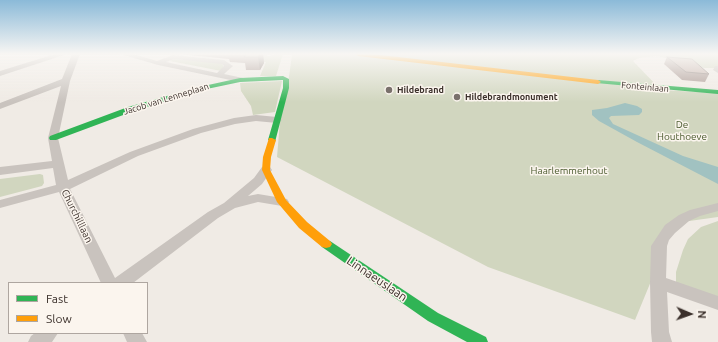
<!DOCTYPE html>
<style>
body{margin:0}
#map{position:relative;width:718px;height:342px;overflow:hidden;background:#f0ebe5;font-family:Ubuntu,sans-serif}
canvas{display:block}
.legend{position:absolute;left:8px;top:282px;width:140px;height:52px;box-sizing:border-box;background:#fbf5ee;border:1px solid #aea6a0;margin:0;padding:5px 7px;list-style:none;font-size:12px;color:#3b302b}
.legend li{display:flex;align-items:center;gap:8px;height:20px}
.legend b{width:20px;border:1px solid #aea6a0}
.north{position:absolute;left:670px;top:294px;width:40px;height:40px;-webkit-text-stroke:3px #fbf5ee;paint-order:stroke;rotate:92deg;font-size:11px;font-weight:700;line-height:16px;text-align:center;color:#3b302b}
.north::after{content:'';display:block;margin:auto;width:14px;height:18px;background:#3b302b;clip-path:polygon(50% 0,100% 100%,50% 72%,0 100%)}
</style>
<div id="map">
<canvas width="718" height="342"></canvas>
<ul class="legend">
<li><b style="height:5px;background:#30b455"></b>Fast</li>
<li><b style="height:5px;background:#ff9f0a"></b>Slow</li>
</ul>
<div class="north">N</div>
</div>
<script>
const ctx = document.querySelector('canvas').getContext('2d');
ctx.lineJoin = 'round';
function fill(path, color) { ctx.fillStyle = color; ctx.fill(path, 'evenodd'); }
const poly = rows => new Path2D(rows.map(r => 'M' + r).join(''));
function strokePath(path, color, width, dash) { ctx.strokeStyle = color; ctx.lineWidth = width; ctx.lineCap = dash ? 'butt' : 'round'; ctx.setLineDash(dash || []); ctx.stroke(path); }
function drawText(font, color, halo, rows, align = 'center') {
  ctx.font = font + ' Ubuntu,sans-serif'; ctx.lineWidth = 3; ctx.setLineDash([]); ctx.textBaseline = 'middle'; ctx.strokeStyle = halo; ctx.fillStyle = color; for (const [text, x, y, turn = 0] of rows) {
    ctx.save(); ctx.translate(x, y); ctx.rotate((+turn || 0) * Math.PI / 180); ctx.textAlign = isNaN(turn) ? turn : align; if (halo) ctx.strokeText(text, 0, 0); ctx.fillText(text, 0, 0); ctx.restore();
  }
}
fill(poly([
 [261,54,267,54,267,56,270,56,274,54,283,54,276,76,260,76,266,62,264,62],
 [292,54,718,54,718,66,716,68,704,68,657,56,639,58,633,61,661,90,718,93,718,217,675,223,635,320,488,267,277,157,280,121,287,92],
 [173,59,211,61,222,63,224,67,221,71,170,61],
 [282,81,275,112,253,115,251,106,241,91,240,83],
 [40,174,43,175,44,183,42,186,0,197,0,179],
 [718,221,718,299,676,282,676,272,683,250,688,239,701,227]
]), '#d1d6bf');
fill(poly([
 [625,103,637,106,642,109,642,112,639,115,611,116,609,118,613,124,683,156,718,167,718,184,637,142,599,121,592,115,592,110,607,108]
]), '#a1c2c1');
fill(poly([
 [55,54,67,54,0,76,0,71,55,54],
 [72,54,80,54,70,81,58,138,68,180,130,152,193,129,234,118,256,115,277,117,282,120,277,123,256,121,235,124,201,133,138,156,70,189,115,278,208,212,224,203,254,178,262,167,266,166,270,167,272,170,262,184,248,196,258,194,282,198,287,199,289,202,287,205,282,206,258,202,235,208,218,218,133,283,101,283,59,192,0,208,0,200,56,185,53,168,0,175,0,167,52,161,48,138,61,86,0,109,0,103,62,79,72,54],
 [120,54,133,54,157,61,173,55,224,60,233,66,224,74,243,78,244,80,240,82,158,65,120,54],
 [174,59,222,64,224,66,217,73,166,62,174,59],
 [715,66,718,66,718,73,713,70,715,66],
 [718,203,718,211,700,216,689,221,675,233,669,240,667,246,666,278,718,296,718,310,667,292,669,332,672,342,652,342,651,332,650,282,651,246,665,225,679,215,690,210,718,203],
 [35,333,58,333,52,342,28,342,31,336,35,333],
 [123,333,142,333,147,342,127,342,123,333]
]), '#c9c3be');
fill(poly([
 [283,76,289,79,289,88,275,142,272,142,268,140,283,88,283,80,240,82,202,90,134,111,56,140,50,140,49,138,50,136,128,107,199,87,240,78,283,76],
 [598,80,718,90,718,94,596,83,595,82,598,80],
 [326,240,330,241,438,313,486,337,488,342,467,342,428,321,322,247,320,244,322,241,326,240]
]), '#30b455');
fill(poly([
 [355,54,372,54,598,80,601,82,598,84,358,56,355,54],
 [269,138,272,138,276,140,271,157,270,170,286,200,307,222,330,241,332,244,330,247,326,248,322,247,299,228,277,202,262,170,263,157,269,138]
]), '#ff9f0a');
fill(poly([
 [179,54,263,54,264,63,260,70,246,70,245,63,230,62,229,59],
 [667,57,709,74,705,82,682,80,664,64]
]), '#a89690');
fill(poly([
 [260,54,263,54,264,63,260,70,258,57]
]), '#887a75');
const building = poly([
 [246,54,260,54,258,57,244,57,246,54],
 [667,57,692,59,709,74,686,72,667,57]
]);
fill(building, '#c3afa7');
strokePath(building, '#887a75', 1);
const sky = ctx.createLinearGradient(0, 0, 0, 102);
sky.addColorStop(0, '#8bbad8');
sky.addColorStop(0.53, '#f8f6f3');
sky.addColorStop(1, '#f8f6f300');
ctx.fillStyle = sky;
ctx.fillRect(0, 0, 718, 102);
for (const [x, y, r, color] of [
 [389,90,4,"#7a716c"],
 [457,97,4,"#7a716c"]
]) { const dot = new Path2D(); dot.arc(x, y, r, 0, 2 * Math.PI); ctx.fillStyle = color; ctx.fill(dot); strokePath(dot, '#fbf5ee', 1.5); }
drawText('9px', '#3b302b', '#fbf5ee', [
 ["Fonteinlaan",645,87,5],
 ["Jacob van Lenneplaan",166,99,-17]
]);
drawText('bold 9px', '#3b302b', '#fbf5ee', [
 ["Hildebrand",397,90],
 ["Hildebrandmonument",465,97]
], 'left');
drawText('10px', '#4a5a2e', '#fbf5ee', [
 ["De",682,125],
 ["Houthoeve",682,137],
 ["Haarlemmerhout",569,171]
]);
drawText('10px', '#3b302b', '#fbf5ee', [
 ["Churchilllaan",77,216,64]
]);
drawText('12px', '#3b302b', '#fbf5ee', [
 ["Linnaeuslaan",377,279,34]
]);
</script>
